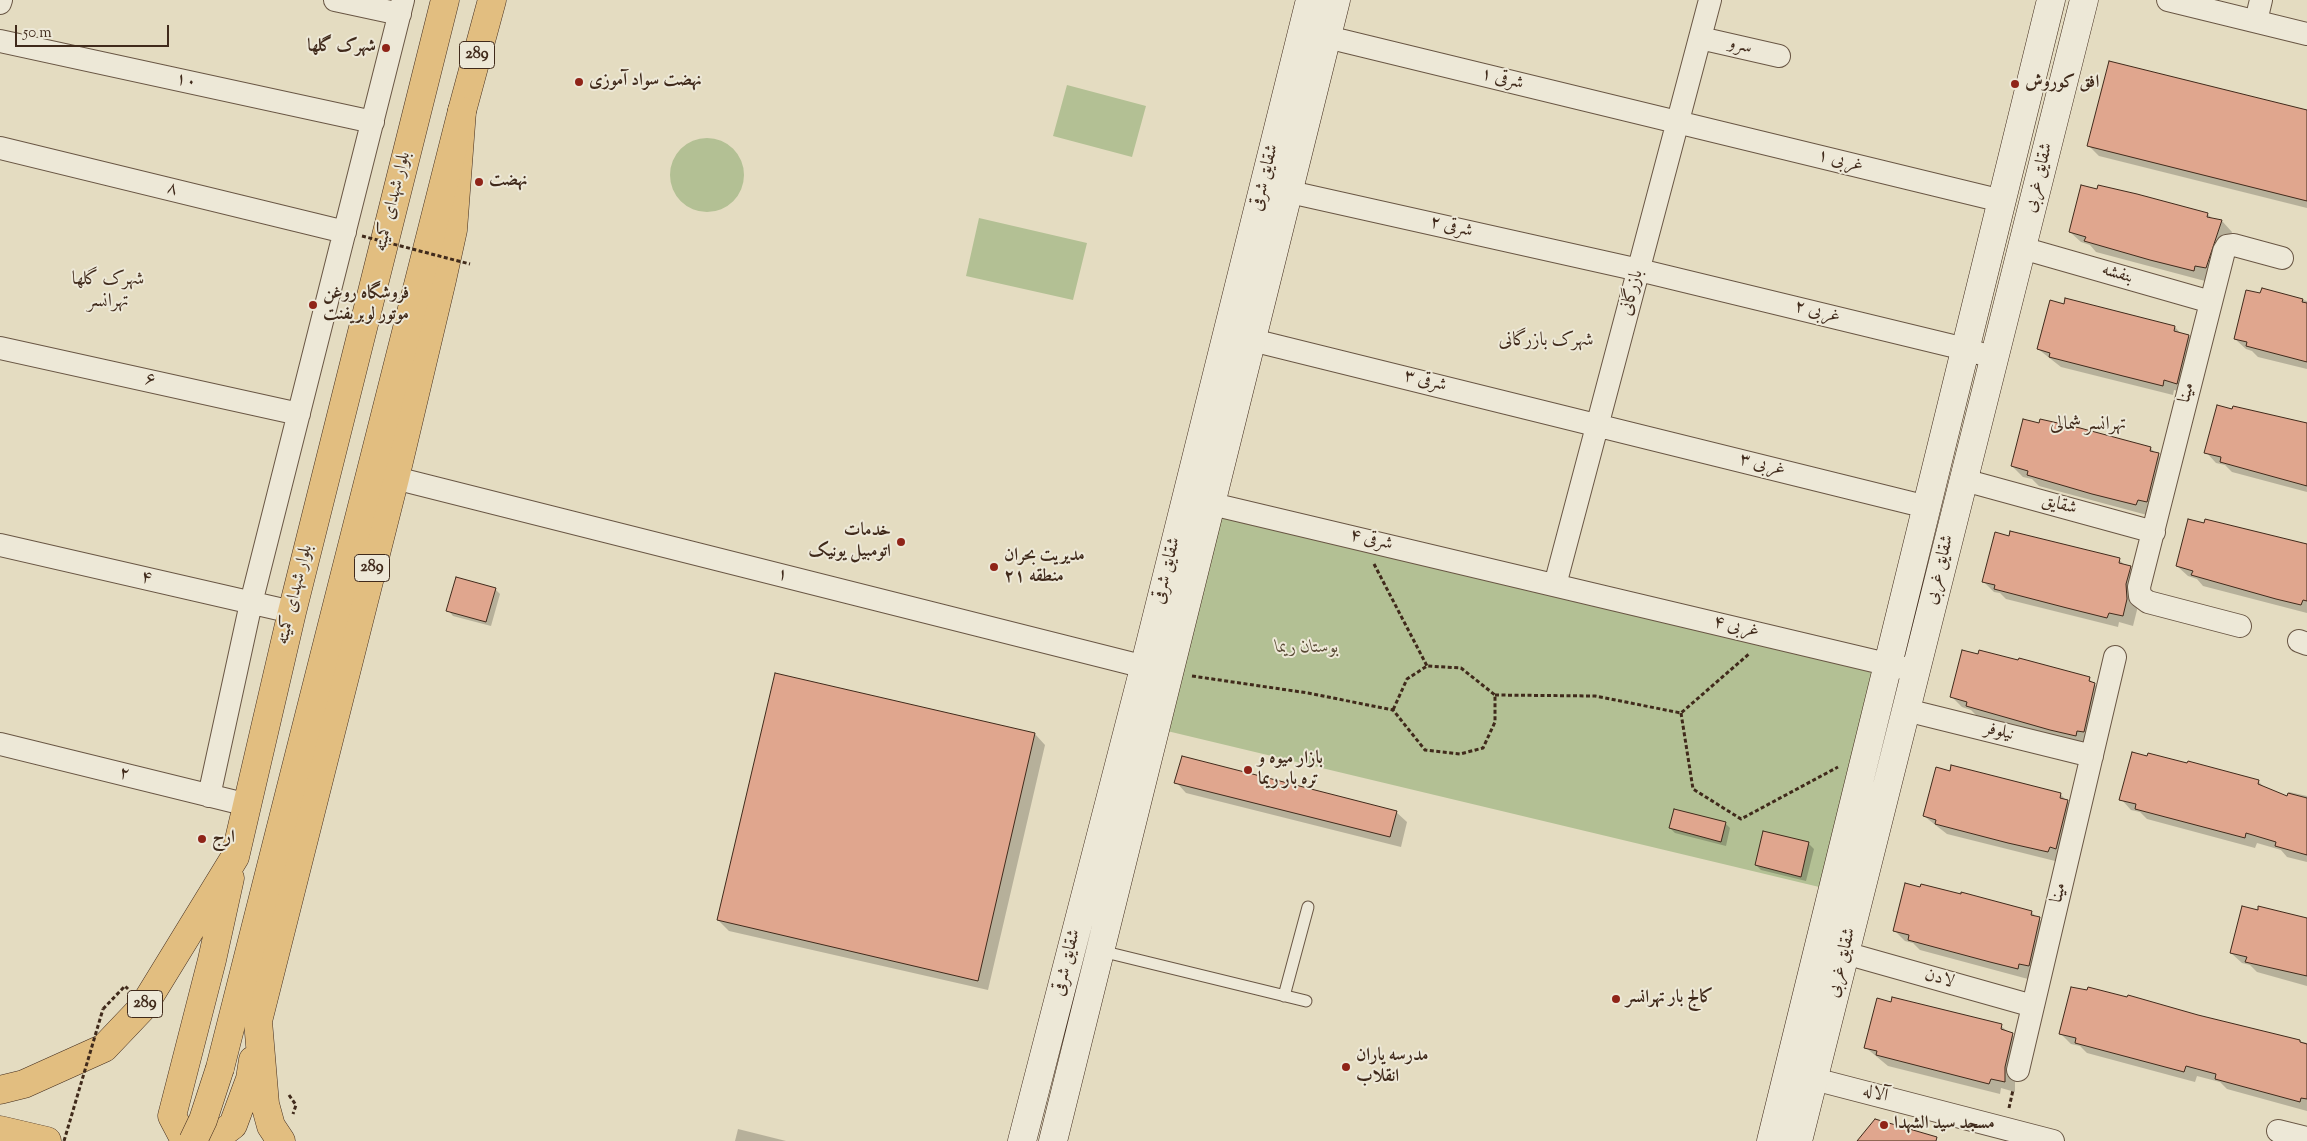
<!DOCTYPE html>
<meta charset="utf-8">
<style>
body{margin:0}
#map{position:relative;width:2307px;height:1141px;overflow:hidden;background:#e4dcc1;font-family:"Sorts Mill Goudy",serif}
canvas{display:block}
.scale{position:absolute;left:15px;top:25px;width:154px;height:22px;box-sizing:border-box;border:2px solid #402a1b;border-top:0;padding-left:6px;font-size:15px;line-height:18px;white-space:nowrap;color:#402a1b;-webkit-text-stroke:4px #ede8d7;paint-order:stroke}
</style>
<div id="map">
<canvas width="2307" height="1141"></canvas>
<div class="scale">50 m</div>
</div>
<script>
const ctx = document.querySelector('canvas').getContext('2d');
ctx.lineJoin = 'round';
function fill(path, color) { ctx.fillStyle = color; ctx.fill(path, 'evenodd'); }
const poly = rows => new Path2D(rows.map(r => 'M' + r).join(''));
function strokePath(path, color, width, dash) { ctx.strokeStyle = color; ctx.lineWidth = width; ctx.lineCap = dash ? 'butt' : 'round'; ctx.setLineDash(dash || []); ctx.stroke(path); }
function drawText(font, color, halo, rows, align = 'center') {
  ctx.font = font + ' "Sorts Mill Goudy",Amiri,serif'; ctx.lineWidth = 4; ctx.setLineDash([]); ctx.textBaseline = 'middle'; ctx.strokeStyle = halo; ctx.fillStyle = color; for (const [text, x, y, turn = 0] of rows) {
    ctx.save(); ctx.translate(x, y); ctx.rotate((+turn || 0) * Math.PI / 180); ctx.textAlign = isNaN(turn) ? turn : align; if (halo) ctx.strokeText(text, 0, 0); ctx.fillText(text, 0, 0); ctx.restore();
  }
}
fill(poly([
 [1067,85,1146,106,1132,157,1053,136],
 '670 175a37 37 0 1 1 74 0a37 37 0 1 1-74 0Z',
 [979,218,1087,243,1073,300,966,276],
 [1220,513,1893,677,1836,891,1163,730]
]), '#b3c094');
fill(poly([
 [2307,111,2307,208,2099,156,2089,146],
 [2207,214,2213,219,2222,221,2232,232,2217,278,2206,276,2205,281,2096,252,2090,245,2081,242,2070,232],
 [2263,289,2307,301,2307,369,2258,357,2252,351,2246,349,2235,339],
 [2175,327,2181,334,2189,336,2199,347,2187,393,2174,390,2173,395,2061,367,2038,349],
 [2307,425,2307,492,2232,472,2225,465,2216,463,2206,452],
 [2150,448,2169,465,2147,515,2039,486,2032,479,2023,477,2012,466],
 [2307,546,2307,613,2203,586,2197,579,2188,576,2177,566],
 [2119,560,2141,578,2136,595,2137,610,2133,626,2119,622,2118,627,2006,599,2000,593,1994,592,1983,581],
 [495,589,500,594,491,626,453,616,448,610],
 [776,674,1035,734,1045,745,988,990,729,931,718,920],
 [2089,679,2105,695,2086,745,1978,717,1971,710,1962,707,1952,697],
 [2258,781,2265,788,2288,797,2289,792,2307,796,2307,862,2287,857,2281,850,2257,843,2255,848,2147,819,2140,812,2131,810,2121,799],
 [1176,782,1396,812,1407,822,1401,847,1186,793],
 [2060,794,2078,812,2059,862,1947,834,1924,816],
 [1725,823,1730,828,1726,846,1675,833,1670,828],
 [1764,832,1809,844,1814,849,1806,881,1761,870,1756,865],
 [2259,907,2307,918,2307,986,2257,972,2250,965,2242,963,2231,953],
 [2031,912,2050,929,2028,979,1920,950,1913,943,1905,941,1894,930],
 [2198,1016,2307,1043,2307,1111,2227,1089,2220,1082,2197,1076,2195,1082,2087,1053,2080,1046,2071,1044,2061,1034],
 [2001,1026,2023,1044,2015,1078,2015,1092,2001,1088,2000,1094,1888,1066,1865,1047],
 [738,1129,786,1141,735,1141]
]), '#0003');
const building = poly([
 [2109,61,2307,110,2307,201,2087,146,2109,61],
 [2081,185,2097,189,2098,185,2137,194,2208,213,2207,217,2222,220,2206,268,2195,266,2194,271,2150,260,2084,241,2086,237,2069,232,2081,185],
 [2262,288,2303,299,2302,302,2307,303,2307,362,2246,346,2247,342,2234,339,2246,290,2260,293,2262,288],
 [2065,298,2175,326,2174,331,2189,335,2177,384,2164,380,2163,386,2123,376,2049,357,2050,353,2037,349,2050,300,2064,304,2065,298],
 [2217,405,2232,409,2233,406,2307,423,2307,486,2220,462,2221,457,2204,453,2217,405],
 [2023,419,2039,423,2040,419,2080,428,2151,447,2150,451,2159,453,2147,502,2138,500,2136,505,2092,494,2027,475,2028,471,2011,466,2023,419],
 [2188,519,2204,523,2205,519,2307,544,2307,601,2303,600,2301,605,2276,599,2191,575,2193,571,2176,566,2188,519],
 [2010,531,2120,558,2119,563,2131,566,2126,584,2127,599,2123,616,2109,613,2107,618,2067,608,1994,589,1995,585,1982,582,1995,532,2009,536,2010,531],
 [456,577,496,588,486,622,446,611,456,577],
 [1962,650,1978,654,1979,650,2018,660,2019,658,2090,677,2089,681,2095,683,2084,732,2077,731,2076,736,2050,730,1966,706,1967,702,1950,697,1962,650],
 [775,673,1035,733,978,981,717,920,775,673],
 [2132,752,2147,756,2148,753,2187,763,2188,761,2259,780,2258,784,2287,796,2288,793,2307,798,2307,855,2275,846,2276,842,2246,833,2245,838,2135,809,2136,804,2119,800,2132,752],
 [1182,756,1397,811,1390,837,1174,783,1182,756],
 [1951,765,2061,793,2060,798,2068,800,2056,849,2050,847,2048,852,2008,843,1935,824,1936,820,1923,816,1936,767,1950,771,1951,765],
 [1674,809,1726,822,1721,842,1669,828,1674,809],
 [1763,831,1809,842,1801,877,1755,865,1763,831],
 [1905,883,1920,887,1921,884,1961,894,1961,892,2032,911,2031,915,2040,917,2029,966,2019,964,2018,969,1990,962,1908,940,1909,935,1893,931,1905,883],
 [2242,906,2258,910,2258,906,2307,918,2307,976,2245,962,2247,957,2230,953,2242,906],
 [2071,987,2087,990,2088,987,2127,997,2128,995,2198,1015,2300,1040,2300,1042,2307,1044,2307,1099,2301,1098,2300,1102,2215,1079,2216,1074,2186,1066,2184,1072,2075,1043,2076,1038,2059,1034,2071,987],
 [1892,997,2002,1024,2001,1029,2013,1033,2005,1067,2005,1082,1991,1079,1989,1084,1950,1074,1876,1055,1877,1051,1864,1048,1877,998,1891,1002,1892,997],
 [1875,1119,1937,1137,1936,1141,1857,1141,1875,1119]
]);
fill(building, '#e0a68e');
strokePath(building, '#402a1b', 1);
const lane = poly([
 [1101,951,1306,1001],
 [1284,996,1308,907]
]);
const street = poly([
 [335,0,400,14],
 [2168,0,2307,34],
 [0,3,1,0],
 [2256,21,2261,0],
 [1327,37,2002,201],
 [1700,38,1779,56],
 [0,41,373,122],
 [0,148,345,232],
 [1272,188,1639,270,1965,349,1995,358],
 [2022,248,2211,302],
 [1252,340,1927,507],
 [0,348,299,414],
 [395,478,1161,671],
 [1964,480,2154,532],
 [1195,500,1916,671],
 [0,545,292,612],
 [1555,585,1710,0],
 [2240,626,2148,602,2140,596,2139,587,2224,251,2227,246,2234,245,2282,258],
 [2299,641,2307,644],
 [1906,710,2092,756],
 [0,744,248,805],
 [209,796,251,603,403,0],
 [1845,953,2033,1006],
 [2018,1070,2115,657],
 [1814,1079,2053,1141],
 [2278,1131,2307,1138]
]);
const secondary = poly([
 [1022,1141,1144,668,1310,0],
 [1053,1141,1336,0],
 [1771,1141,2051,0],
 [1798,1141,2084,0]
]);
const primary = poly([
 [0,1090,24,1084,104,1048,143,1007,235,857,292,612,445,0],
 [0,1130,47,1141],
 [199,1141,182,1135,172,1116,212,960,230,878],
 [212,1141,233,1125,250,1079,253,1060],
 [281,1141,271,1126,265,1104,258,1021,395,478,442,280,453,230,462,111,492,0]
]);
const highway = poly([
 [220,1068,462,111]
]);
strokePath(lane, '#695644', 13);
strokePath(street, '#695644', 24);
strokePath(secondary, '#402a1b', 29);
strokePath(primary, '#402a1b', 29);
strokePath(highway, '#402a1b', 29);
strokePath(poly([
 [1374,564,1427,666],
 [1192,676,1308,693,1393,710,1425,750,1460,754,1483,748,1495,722,1495,695,1461,668,1427,666,1407,679,1393,710],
 [1495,695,1595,696,1681,713,1750,653],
 [1681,713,1693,789,1741,819,1838,767],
 [103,1009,125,986,128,989],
 [289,1095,296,1105,293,1114],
 [2009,1108,2013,1090]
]), '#402a1b', 3, [4, 2.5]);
strokePath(lane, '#ede8d7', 11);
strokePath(street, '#ede8d7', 22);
strokePath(secondary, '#ede8d7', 28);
strokePath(primary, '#e2be80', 28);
strokePath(highway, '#e2be80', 28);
const highwayBridge = poly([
 [193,1141,203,1120,220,1068]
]);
strokePath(highwayBridge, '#402a1b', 29, []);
strokePath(poly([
 [362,236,470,264],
 [64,1141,103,1009]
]), '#402a1b', 3, [4, 2.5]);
strokePath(highwayBridge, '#e2be80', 28);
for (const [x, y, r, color] of [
 [386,48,5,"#8f2418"],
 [579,82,5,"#8f2418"],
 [2015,84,5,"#8f2418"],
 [479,182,5,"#8f2418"],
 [313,305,5,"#8f2418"],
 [901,542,5,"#8f2418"],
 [994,567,5,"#8f2418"],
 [1248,770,5,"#8f2418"],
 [202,839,5,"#8f2418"],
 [1616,999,5,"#8f2418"],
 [1346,1067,5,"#8f2418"],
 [1884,1125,5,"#8f2418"]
]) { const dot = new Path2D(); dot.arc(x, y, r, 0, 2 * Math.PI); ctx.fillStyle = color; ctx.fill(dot); strokePath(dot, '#ede8d7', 2); }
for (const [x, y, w] of [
 [477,55,35],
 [372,568,35],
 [145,1004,35]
]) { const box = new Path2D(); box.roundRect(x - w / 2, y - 13.5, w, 27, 4); ctx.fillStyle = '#ede8d7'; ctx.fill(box); strokePath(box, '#402a1b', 1); }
drawText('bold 16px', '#402a1b', null, [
 ["289",477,55],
 ["289",372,568],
 ["289",145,1004]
]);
drawText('18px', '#402a1b', '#ede8d7', [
 ["سرو",1740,47,13],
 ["۱ شرقی",1502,80,14],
 ["۱۰",186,82,12],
 ["۱ غربی",1840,162,14],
 ["شقایق شرقی",1266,178,-76],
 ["شقایق غربی",2040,178,-76],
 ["۸",172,190,14],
 ["بلوار شهدای کمیته",394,202,-76],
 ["۲ شرقی",1451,228,13],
 ["بنفشه",2117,275,16],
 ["بازرگانی",1633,293,-75],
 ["۲ غربی",1817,313,14],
 ["۶",150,381,12],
 ["۳ شرقی",1425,382,14],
 ["مینا",2188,393,-76],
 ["۳ غربی",1762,466,14],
 ["شقایق",2059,506,15],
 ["۴ شرقی",1371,541,13],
 ["شقایق غربی",1941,570,-76],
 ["شقایق شرقی",1168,571,-76],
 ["۱",782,576,14],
 ["۴",146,579,13],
 ["بلوار شهدای کمیته",296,595,-76],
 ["۴ غربی",1736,628,13],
 ["نیلوفر",1999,733,14],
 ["۲",124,775,14],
 ["مینا",2060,893,-77],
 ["شقایق شرقی",1068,963,-76],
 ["شقایق غربی",1843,963,-76],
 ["لادن",1939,980,16],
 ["آلاله",1875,1095,14]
]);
drawText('bold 18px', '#402a1b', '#ede8d7', [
 ["شهرک گلها",376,48,"right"],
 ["نهضت سواد آموزی",589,82],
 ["افق کوروش",2025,84],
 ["نهضت",489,182],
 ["فروشگاه روغن",323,295],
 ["موتور لوبریفنت",323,316],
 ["خدمات",891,532,"right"],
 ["اتومبیل یونیک",891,553,"right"],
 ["مدیریت بحران",1004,557],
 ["منطقه ۲۱",1004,578],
 ["بازار میوه و",1258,760],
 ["تره بار ریما",1258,781],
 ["ارج",212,839],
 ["کالج بار تهرانسر",1626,999],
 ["مدرسه یاران",1356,1057],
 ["انقلاب",1356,1078],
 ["مسجد سید الشهدا",1894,1125]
], 'left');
drawText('italic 18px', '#574833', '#ede8d7', [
 ["بوستان ریما",1307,649]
]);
drawText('19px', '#402a1b', '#ede8d7', [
 ["شهرک گلها",108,281],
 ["تهرانسر",108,303],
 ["شهرک بازرگانی",1546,342],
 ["تهرانسر شمالی",2088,426]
]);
</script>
